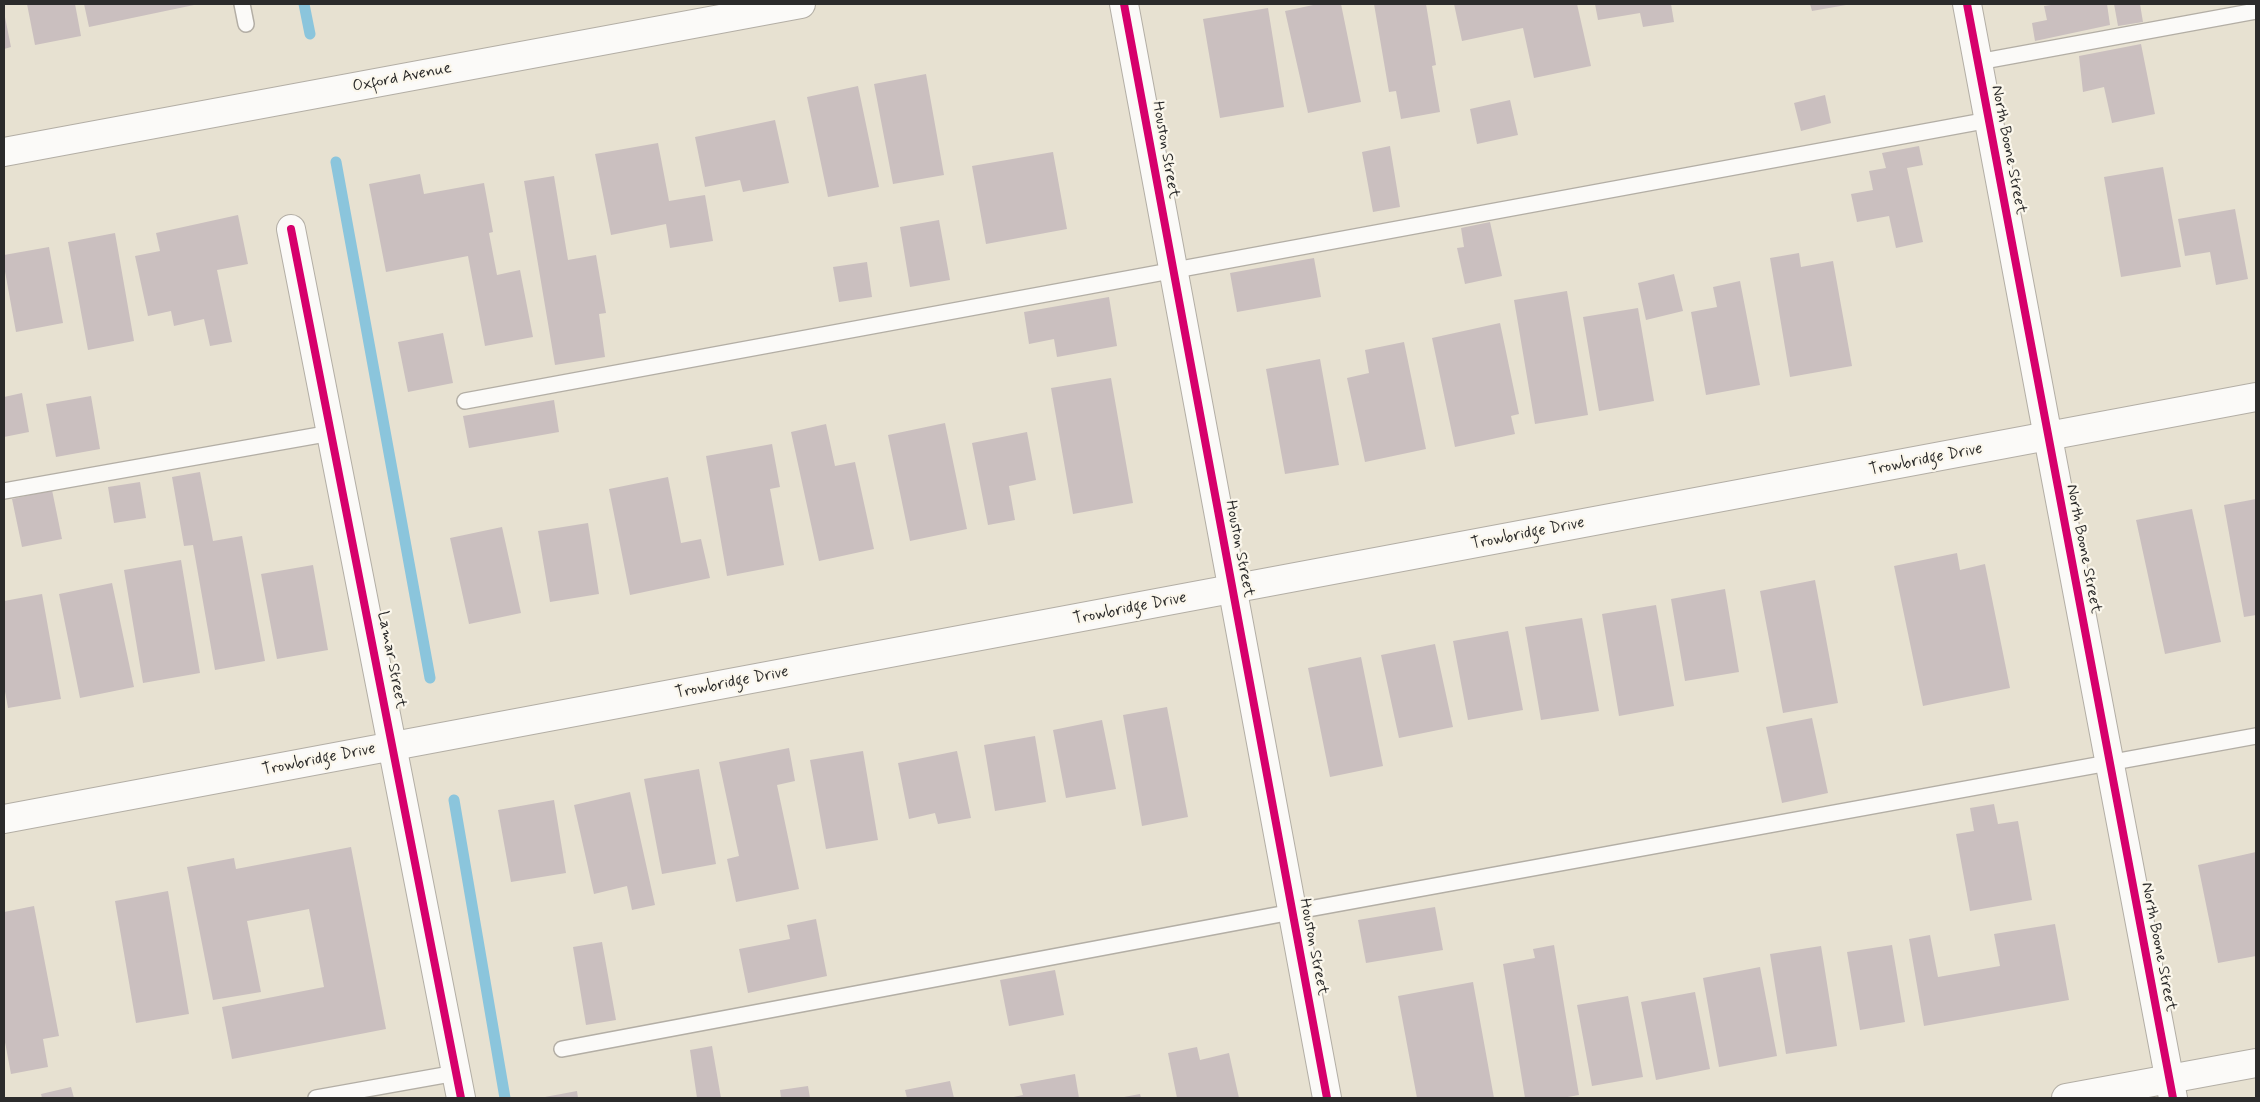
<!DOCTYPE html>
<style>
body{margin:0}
#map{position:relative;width:2260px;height:1102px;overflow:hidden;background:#e7e1d1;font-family:Mynerve,sans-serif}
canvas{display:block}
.frame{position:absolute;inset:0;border:5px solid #2b2b2b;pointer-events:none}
</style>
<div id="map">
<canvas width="2260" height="1102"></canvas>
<div class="frame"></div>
</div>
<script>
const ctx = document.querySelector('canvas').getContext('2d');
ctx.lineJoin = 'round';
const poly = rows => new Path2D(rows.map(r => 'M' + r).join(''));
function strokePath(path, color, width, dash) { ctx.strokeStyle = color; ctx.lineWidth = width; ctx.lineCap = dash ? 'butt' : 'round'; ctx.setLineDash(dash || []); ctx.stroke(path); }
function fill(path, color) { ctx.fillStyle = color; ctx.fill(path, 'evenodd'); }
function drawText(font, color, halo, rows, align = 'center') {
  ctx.font = font + ' Mynerve,sans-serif'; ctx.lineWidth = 4.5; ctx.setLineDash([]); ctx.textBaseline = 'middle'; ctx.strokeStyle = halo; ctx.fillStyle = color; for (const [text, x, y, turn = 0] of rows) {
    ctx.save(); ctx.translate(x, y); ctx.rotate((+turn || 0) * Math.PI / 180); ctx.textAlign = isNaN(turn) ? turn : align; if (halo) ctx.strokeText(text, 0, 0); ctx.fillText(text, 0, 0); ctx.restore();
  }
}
strokePath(poly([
 [304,4,310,34],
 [336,162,430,678],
 [454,800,505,1098]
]), '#8bc5dc', 11);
fill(poly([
 [27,4,75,4,81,36,35,45],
 [84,4,194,4,194,5,89,27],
 [1318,4,1341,4,1361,102,1308,113,1285,11],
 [1374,4,1426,4,1436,65,1432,66,1440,112,1401,119,1396,91,1389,92],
 [1454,4,1577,4,1591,66,1534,78,1523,28,1462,41],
 [1595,4,1671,4,1674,22,1643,27,1640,13,1598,20],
 [1810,4,1846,4,1846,5,1812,11],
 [2058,4,2107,4,2110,25,2035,41,2032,23,2047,20,2044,6],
 [2114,4,2140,4,2143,22,2118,26],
 [1268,8,1284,107,1220,118,1203,19],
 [4,12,11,47,4,49],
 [2141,44,2155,114,2112,123,2104,87,2083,92,2079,56],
 [926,74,944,175,893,184,874,84],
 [858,86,879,187,828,197,807,97],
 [1825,95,1831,123,1801,131,1794,103],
 [1510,100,1518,135,1477,144,1470,109],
 [775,120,789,183,743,192,740,180,705,187,695,137],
 [658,143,669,201,705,195,713,241,670,248,666,224,611,235,595,154],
 [1390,146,1400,207,1373,212,1362,152],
 [1919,146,1923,165,1907,168,1923,242,1896,248,1889,216,1857,222,1851,194,1873,190,1869,171,1886,168,1882,153],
 [1053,152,1067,229,986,244,972,166],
 [2163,167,2181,267,2121,277,2104,177],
 [420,174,424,194,484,183,493,232,489,233,497,275,520,270,533,337,485,346,468,256,386,272,369,184],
 [554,176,568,260,596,255,606,313,599,314,605,357,555,365,524,181],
 [2235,209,2248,279,2216,285,2210,252,2185,256,2178,219],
 [238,215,248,264,217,270,232,342,210,346,204,319,174,326,171,311,148,316,135,256,160,251,156,233],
 [939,220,950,280,910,287,900,227],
 [1490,222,1502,276,1465,284,1457,248,1464,247,1461,228],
 [115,233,134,341,88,350,68,242],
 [49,247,63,323,16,332,4,266,4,255],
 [1799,253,1801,267,1833,261,1852,366,1790,377,1770,258],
 [1314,258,1321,297,1237,312,1230,273],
 [867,262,872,297,839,302,833,267],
 [1674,274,1683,311,1646,320,1638,283],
 [1740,281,1760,385,1706,395,1691,312,1717,307,1713,287],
 [1567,291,1588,415,1535,424,1514,300],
 [1109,297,1117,346,1057,357,1054,339,1029,344,1024,312],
 [1638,308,1654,401,1599,411,1583,317],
 [1500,323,1519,414,1511,416,1515,434,1455,447,1432,338],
 [443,333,453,383,408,392,398,342],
 [1404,342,1426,449,1365,462,1347,378,1369,373,1365,350],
 [1320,359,1339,465,1285,474,1266,369],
 [1111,378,1133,503,1073,514,1051,388],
 [22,393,29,432,4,437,4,397],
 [91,396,100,449,56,457,46,404],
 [554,400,559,432,469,448,463,416],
 [945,423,967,529,910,541,888,435],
 [826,424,835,466,855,462,874,549,819,561,791,432],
 [1027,432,1036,480,1009,486,1015,520,988,525,972,443],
 [772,444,780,487,770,489,784,565,727,576,706,456],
 [200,472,213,541,242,536,265,661,215,670,193,545,184,546,172,477],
 [668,477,681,543,701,539,710,578,630,595,609,489],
 [140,482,146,518,114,523,108,487],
 [52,490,62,539,22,547,12,499],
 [2256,499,2256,615,2244,617,2224,505],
 [2192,509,2221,642,2165,654,2136,520],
 [588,523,599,594,550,602,538,531],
 [502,527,521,613,469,624,450,538],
 [1957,553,1960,570,1985,564,2010,688,1923,706,1894,566],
 [181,560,200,673,143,683,124,570],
 [313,565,328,650,277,659,261,574],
 [1815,580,1838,703,1783,713,1760,591],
 [112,583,134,687,80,698,59,594],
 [1725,589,1739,672,1685,681,1671,599],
 [42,594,61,699,8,708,4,686,4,601],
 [1656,605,1674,706,1619,716,1602,614],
 [1582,618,1599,711,1541,720,1525,627],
 [1508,631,1523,710,1468,720,1453,641],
 [1435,644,1453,727,1399,738,1381,655],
 [1361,657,1383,766,1330,777,1308,668],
 [1167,707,1188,817,1142,826,1123,715],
 [1812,718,1828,793,1782,803,1766,727],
 [1102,720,1116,789,1066,798,1053,730],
 [1035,736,1046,802,995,811,984,745],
 [789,748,795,781,777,785,799,889,736,902,727,859,739,856,719,762],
 [863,751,878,840,826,849,810,760],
 [957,751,971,818,938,824,935,813,909,819,898,763],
 [699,769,716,864,662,874,644,779],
 [630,792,655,905,632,910,627,886,594,894,574,805],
 [554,800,566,873,511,882,498,810],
 [1994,804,1998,824,2018,821,2032,900,1970,911,1956,834,1974,831,1970,808],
 [351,847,386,1029,232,1059,222,1007,324,987,309,909,247,921,261,992,213,1000,187,867,234,858,236,869],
 [2256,852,2256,956,2218,963,2198,865],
 [168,891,189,1014,136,1023,115,901],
 [34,906,59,1036,43,1039,48,1067,11,1074,4,1037,4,912],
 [1435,907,1443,950,1366,963,1358,920],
 [816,919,827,976,748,993,739,949,790,939,787,925],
 [2055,924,2069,1000,1924,1026,1909,939,1930,935,1938,977,2000,966,1994,934],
 [602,942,616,1020,586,1025,573,947],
 [1554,945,1579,1095,1562,1098,1525,1098,1503,964,1535,958,1533,949],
 [1892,945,1905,1022,1860,1030,1847,952],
 [1821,946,1837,1046,1786,1054,1770,954],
 [1760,967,1777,1056,1719,1067,1703,978],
 [1055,970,1064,1015,1009,1026,1000,980],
 [1473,982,1494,1098,1417,1098,1398,996],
 [1695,992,1710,1069,1656,1080,1641,1002],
 [1628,996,1643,1077,1592,1086,1577,1005],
 [712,1046,721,1098,697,1098,690,1050],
 [1197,1047,1200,1060,1229,1053,1239,1098,1177,1098,1168,1053],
 [1075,1074,1079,1098,1009,1098,1023,1095,1020,1084],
 [950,1081,954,1098,907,1098,905,1090],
 [808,1086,810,1098,781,1098,780,1090],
 [71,1087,74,1098,42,1098,41,1094],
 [577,1091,578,1098,546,1098,545,1097],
 [1140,1094,1141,1098,1124,1098,1124,1097]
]), '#cabfbf');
const service = poly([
 [242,4,246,24],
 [1978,62,2256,11],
 [465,401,1989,120],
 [4,491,331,433],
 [562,1049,1292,912,2256,736],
 [316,1098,456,1073]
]);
const minor = poly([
 [1124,4,1327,1098],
 [1967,4,2048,437],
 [4,152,801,4],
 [291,229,461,1098],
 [2066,1098,2256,1063]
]);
const tertiary = poly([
 [2048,437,2173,1098]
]);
const secondary = poly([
 [4,819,2256,397]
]);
strokePath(service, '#b3aea5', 18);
strokePath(minor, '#b3aea5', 30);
strokePath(tertiary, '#b3aea5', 30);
strokePath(secondary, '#b3aea5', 30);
strokePath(service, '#fbfaf8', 15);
strokePath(minor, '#fbfaf8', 28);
strokePath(tertiary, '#fbfaf8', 28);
strokePath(secondary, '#fbfaf8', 28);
strokePath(poly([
 [1124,4,1327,1098],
 [1967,4,2173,1098],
 [291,229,461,1098]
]), '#d6006c', 8);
drawText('16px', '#2b2b2b', '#fbf7ec', [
 ["Oxford Avenue",402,78,-11],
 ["Houston Street",1165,150,80],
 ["North Boone Street",2008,150,79],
 ["Trowbridge Drive",1926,460,-11],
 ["Trowbridge Drive",1528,534,-11],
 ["Houston Street",1239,549,79],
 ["North Boone Street",2083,549,79],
 ["Trowbridge Drive",1130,609,-11],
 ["Lamar Street",391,660,79],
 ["Trowbridge Drive",732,683,-11],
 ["Trowbridge Drive",319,760,-11],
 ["Houston Street",1313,947,79],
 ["North Boone Street",2158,947,79]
]);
</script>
